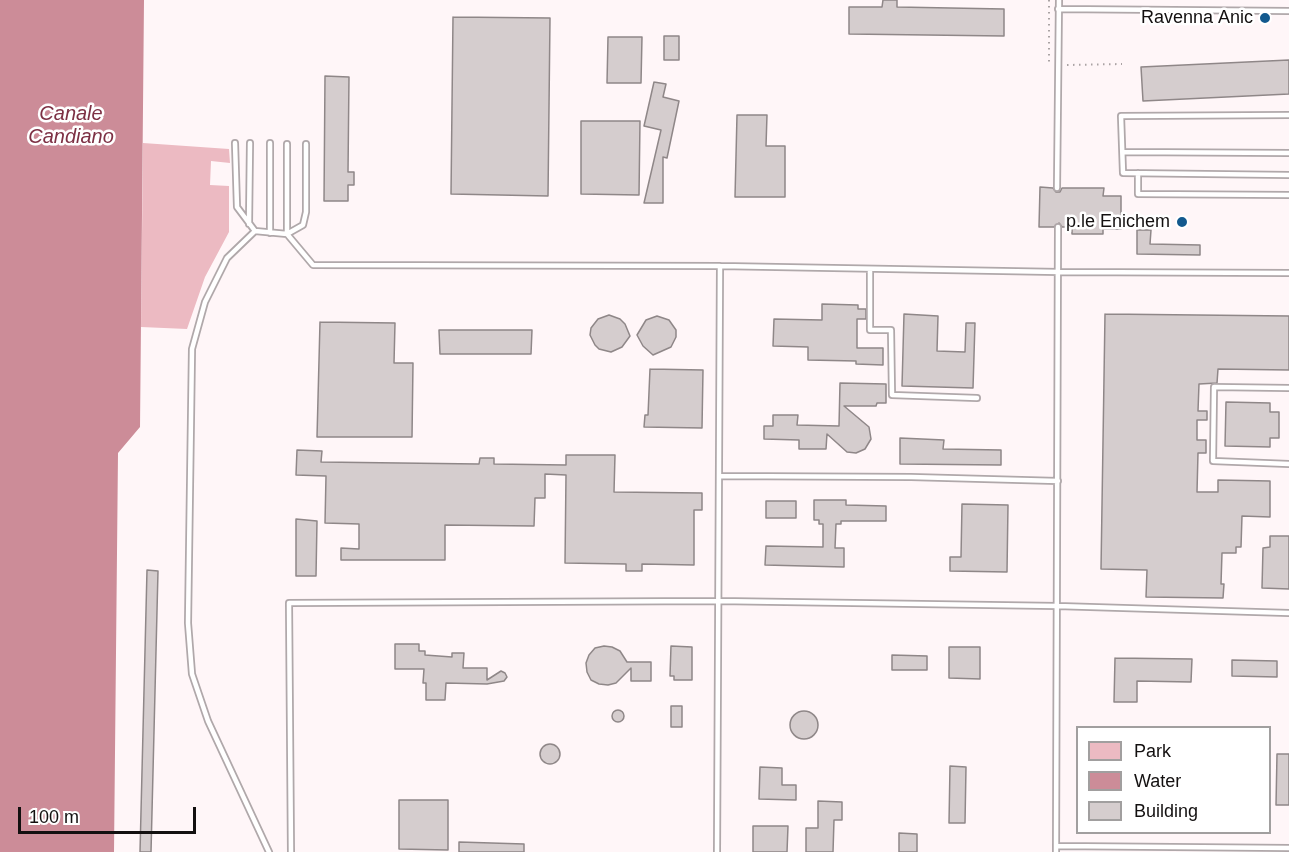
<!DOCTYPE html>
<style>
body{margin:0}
#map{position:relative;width:1289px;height:852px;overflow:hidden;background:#fff6f8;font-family:Helvetica,sans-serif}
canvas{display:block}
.legend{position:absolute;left:1076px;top:726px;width:195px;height:108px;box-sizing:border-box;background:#fff;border:2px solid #a19f9f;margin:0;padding:8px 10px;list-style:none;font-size:18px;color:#131010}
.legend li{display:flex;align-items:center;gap:12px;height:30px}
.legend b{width:30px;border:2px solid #a19f9f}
.scale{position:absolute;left:18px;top:807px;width:178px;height:27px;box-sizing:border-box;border:3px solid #131010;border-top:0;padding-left:8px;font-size:18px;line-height:21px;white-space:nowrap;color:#131010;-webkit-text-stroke:4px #fff;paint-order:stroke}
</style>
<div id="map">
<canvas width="1289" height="852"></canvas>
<ul class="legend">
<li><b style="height:16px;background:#ecbac2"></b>Park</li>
<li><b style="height:16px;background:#cc8c98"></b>Water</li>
<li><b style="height:16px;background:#d5cdce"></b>Building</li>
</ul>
<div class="scale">100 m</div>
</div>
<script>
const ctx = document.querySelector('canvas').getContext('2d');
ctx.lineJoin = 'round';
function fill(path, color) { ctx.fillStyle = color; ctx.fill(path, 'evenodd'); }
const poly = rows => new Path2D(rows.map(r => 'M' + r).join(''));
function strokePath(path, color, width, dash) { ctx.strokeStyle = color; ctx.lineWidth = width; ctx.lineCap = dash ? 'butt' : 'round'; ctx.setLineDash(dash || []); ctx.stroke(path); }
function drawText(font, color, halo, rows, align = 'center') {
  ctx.font = font + ' Helvetica,sans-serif'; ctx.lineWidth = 5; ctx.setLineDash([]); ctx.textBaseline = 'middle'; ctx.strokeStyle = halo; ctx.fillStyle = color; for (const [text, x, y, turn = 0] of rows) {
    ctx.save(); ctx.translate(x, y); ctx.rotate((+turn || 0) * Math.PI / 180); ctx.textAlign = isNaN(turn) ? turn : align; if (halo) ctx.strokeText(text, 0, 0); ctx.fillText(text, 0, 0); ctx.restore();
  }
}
fill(poly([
 [143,143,229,149,230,163,211,161,210,185,229,186,229,232,205,277,187,329,141,327]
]), '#ecbac2');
fill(poly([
 [0,0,144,0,140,427,118,453,114,852,0,852]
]), '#cc8c98');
const building = poly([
 [883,0,897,0,897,7,1004,9,1004,36,849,34,849,7,882,7,883,0],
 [453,17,550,18,548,196,451,194,453,17],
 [664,36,679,36,679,60,664,60,664,36],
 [608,37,642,37,641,83,607,83,608,37],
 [1289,60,1289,94,1143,101,1141,67,1289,60],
 [325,76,349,77,348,172,354,172,354,185,348,185,348,201,324,201,325,76],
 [654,82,666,84,663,97,679,101,667,158,663,157,663,203,644,203,661,130,644,126,654,82],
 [737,115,767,115,766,146,785,146,785,197,735,197,737,115],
 [581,121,640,121,639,195,581,194,581,121],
 [1040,187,1053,188,1056,192,1060,192,1062,188,1104,188,1103,196,1121,196,1121,229,1103,229,1103,234,1072,234,1072,227,1062,227,1059,223,1054,227,1039,227,1040,187],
 [1137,230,1151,230,1150,244,1200,245,1200,255,1137,254,1137,230],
 [822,304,858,305,858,309,866,309,866,319,857,319,857,348,883,348,883,365,856,364,856,361,808,360,808,347,773,346,774,319,822,320,822,304],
 [904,314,938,316,937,351,965,352,966,323,975,323,973,388,902,386,904,314],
 [1105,314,1289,316,1289,370,1218,369,1217,383,1199,384,1198,411,1207,411,1207,420,1197,420,1197,440,1206,440,1206,453,1198,453,1197,492,1218,492,1218,480,1270,481,1270,517,1242,516,1241,547,1236,547,1236,553,1222,553,1221,584,1224,584,1223,598,1146,597,1147,570,1101,569,1105,314],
 [609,315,620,319,625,324,630,336,622,347,611,352,599,349,595,345,590,335,591,328,598,319,609,315],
 [657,316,669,320,676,330,676,337,671,347,653,355,643,346,637,335,646,320,657,316],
 [320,322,395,323,394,363,413,363,412,437,317,437,320,322],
 [439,330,532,330,531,354,440,354,439,330],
 [650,369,703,370,702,428,644,427,645,415,648,415,650,369],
 [840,383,886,384,886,403,877,403,876,406,844,406,869,427,871,439,865,449,856,453,847,452,827,434,826,449,799,449,799,440,764,439,764,426,773,426,773,415,798,415,797,425,839,426,840,383],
 [1226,402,1270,403,1270,412,1279,412,1279,438,1270,438,1270,447,1225,446,1226,402],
 [900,438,944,440,943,449,1001,450,1001,465,900,464,900,438],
 [297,450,322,451,321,462,479,464,480,458,494,458,494,464,566,465,566,455,615,455,614,492,702,493,702,510,694,510,694,565,642,564,642,571,626,571,626,564,565,563,566,475,545,474,545,498,535,498,534,526,445,525,445,560,341,560,341,548,359,549,359,524,325,523,326,476,296,475,297,450],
 [814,500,846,500,846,505,886,506,886,521,841,521,841,524,836,524,835,548,844,548,844,567,765,565,766,546,823,547,823,524,819,524,819,520,814,520,814,500],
 [766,501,796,501,796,518,766,518,766,501],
 [962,504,1008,505,1007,572,950,571,950,557,961,557,962,504],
 [296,519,317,521,316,576,296,576,296,519],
 [1270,536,1289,536,1289,589,1262,588,1263,548,1270,547,1270,536],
 [147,570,158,571,151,852,140,852,147,570],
 [395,644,419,644,419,651,425,651,425,655,452,657,452,653,464,653,463,668,487,668,487,680,501,671,505,673,507,677,504,681,487,684,446,683,445,700,426,700,426,683,423,683,424,669,395,669,395,644],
 [604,646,612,647,620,651,627,662,651,662,651,681,631,681,631,668,616,683,608,685,599,684,591,680,587,672,586,663,589,655,595,648,604,646],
 [671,646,692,647,692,680,674,680,674,676,670,676,671,646],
 [949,647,980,647,980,679,949,678,949,647],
 [892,655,927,656,927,670,892,670,892,655],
 [1115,658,1192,659,1191,682,1137,681,1137,702,1114,702,1115,658],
 [1232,660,1277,661,1277,677,1232,676,1232,660],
 [671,706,682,706,682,727,671,727,671,706],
 '612 716a6 6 0 1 1 12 0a6 6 0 1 1-12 0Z',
 '790 725a14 14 0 1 1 28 0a14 14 0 1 1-28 0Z',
 '540 754a10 10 0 1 1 20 0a10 10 0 1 1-20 0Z',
 [1277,754,1289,754,1289,805,1276,805,1277,754],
 [950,766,966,767,965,823,949,823,950,766],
 [760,767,782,768,782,785,796,785,796,800,759,799,760,767],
 [399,800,448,800,448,850,399,849,399,800],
 [818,801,842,802,842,820,834,820,833,852,806,852,806,828,818,828,818,801],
 [753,826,788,826,787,852,753,852,753,826],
 [899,833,917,834,917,852,899,852,899,833],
 [459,842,524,844,524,852,459,852,459,842]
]);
fill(building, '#d5cdce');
strokePath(building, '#8f8788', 1.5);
const service = poly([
 [1058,9,1289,11],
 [1289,115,1121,116,1123,173,1289,175],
 [235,143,237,207,255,231,287,234,313,265,720,266,1059,272,1289,273],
 [287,144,287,234,303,225,306,212,306,144],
 [1123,152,1289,153],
 [1138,173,1138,194,1289,195],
 [1057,188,1059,0],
 [249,224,250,143],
 [255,231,227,258,205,302,192,349,188,623,192,674,208,721,269,852],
 [270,233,270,143],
 [870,269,870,330,891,330,892,395,977,398],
 [1289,388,1214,387,1213,461,1289,464],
 [719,476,911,477,1058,481],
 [1056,846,1289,848],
 [291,852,289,603,718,601,1057,606,1289,613],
 [717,852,720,266],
 [1056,852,1058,227]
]);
strokePath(service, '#b0a8aa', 8);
strokePath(poly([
 [1049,0,1049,65],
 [1067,65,1122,64]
]), '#aaa3a4', 2, [1.5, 4.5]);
strokePath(service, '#fff', 4.5);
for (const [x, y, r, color] of [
 [1265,18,6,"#13598e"],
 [1182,222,6,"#13598e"]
]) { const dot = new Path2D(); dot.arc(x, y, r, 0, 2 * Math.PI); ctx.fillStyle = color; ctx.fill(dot); strokePath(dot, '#fff', 2); }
drawText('18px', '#131010', '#fff', [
 ["Ravenna Anic",1253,18],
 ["p.le Enichem",1170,222]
], 'right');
drawText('italic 20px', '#7d3044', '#fff', [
 ["Canale",71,114],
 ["Candiano",71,137]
]);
</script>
